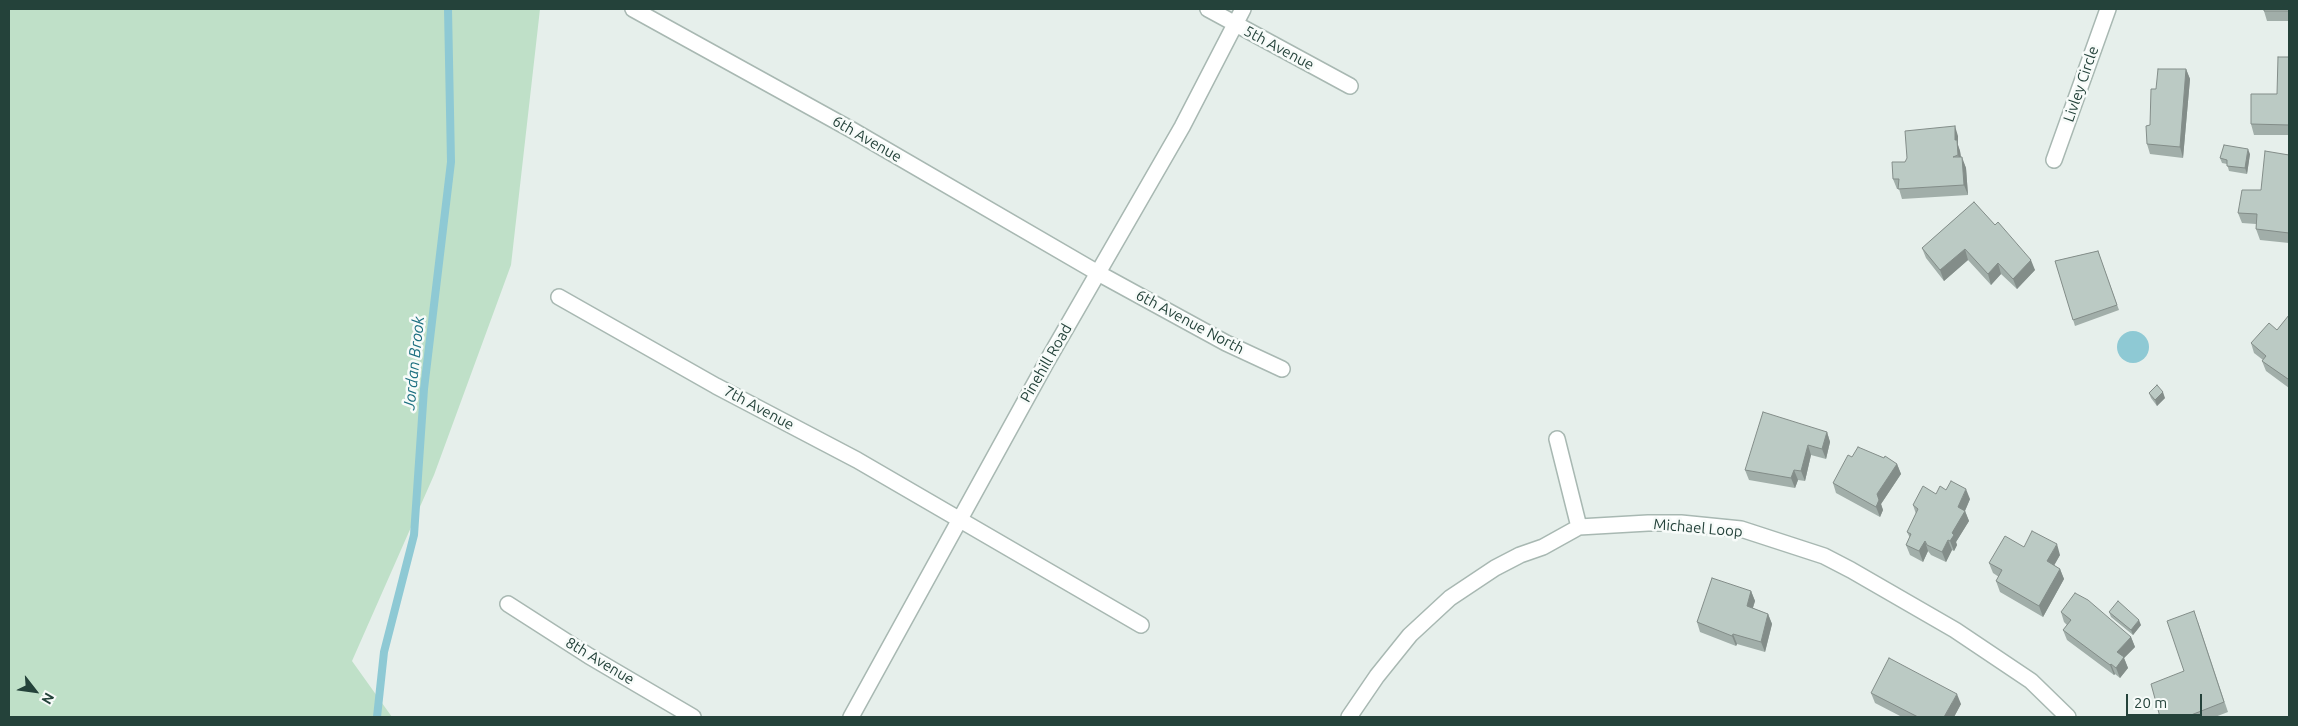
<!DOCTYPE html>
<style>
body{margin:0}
#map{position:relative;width:2298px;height:726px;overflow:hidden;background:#e6efeb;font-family:Ubuntu,sans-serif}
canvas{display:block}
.frame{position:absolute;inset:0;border:10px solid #24423a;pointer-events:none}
.north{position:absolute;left:10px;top:666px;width:50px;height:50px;-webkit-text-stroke:4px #f7fbf9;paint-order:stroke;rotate:120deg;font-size:14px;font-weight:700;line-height:20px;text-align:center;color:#24423a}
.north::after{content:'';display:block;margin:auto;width:18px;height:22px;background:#24423a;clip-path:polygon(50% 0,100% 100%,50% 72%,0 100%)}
.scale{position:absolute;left:2126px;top:694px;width:76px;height:22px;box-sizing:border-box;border:2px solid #24423a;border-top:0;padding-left:6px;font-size:15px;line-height:18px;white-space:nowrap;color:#24423a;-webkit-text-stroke:4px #f7fbf9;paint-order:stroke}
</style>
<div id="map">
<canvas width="2298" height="726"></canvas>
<div class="frame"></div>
<div class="north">N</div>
<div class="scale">20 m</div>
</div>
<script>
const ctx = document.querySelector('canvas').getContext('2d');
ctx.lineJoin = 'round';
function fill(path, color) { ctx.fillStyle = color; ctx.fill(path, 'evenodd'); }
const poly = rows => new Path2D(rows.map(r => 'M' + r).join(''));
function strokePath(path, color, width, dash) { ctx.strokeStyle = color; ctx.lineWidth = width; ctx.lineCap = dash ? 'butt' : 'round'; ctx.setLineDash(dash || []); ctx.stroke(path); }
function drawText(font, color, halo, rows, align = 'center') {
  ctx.font = font + ' Ubuntu,sans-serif'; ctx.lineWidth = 5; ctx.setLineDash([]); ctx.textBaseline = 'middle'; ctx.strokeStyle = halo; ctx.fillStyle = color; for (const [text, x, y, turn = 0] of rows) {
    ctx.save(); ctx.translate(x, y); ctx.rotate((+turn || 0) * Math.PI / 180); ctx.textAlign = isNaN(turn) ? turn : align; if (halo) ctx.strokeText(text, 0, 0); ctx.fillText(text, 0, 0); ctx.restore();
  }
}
fill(poly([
 [9,9,540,9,511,265,434,475,352,661,392,717,9,717]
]), '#bfe0c8');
fill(poly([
 '2117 347a16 16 0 1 1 32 0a16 16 0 1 1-32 0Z'
]), '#8ec9d4');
strokePath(poly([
 [377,717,384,652,414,535,424,389,451,162,448,9]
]), '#8ec9d4', 8);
const minor = poly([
 [633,9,852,130,1098,273,1226,343,1282,369],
 [1208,9,1350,86],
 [2054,160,2108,9],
 [559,297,716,386,857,460,1141,625],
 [1557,439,1579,527],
 [508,604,589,656,693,717],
 [851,717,1046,363,1182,127,1243,9],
 [1349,717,1377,676,1410,635,1450,598,1495,568,1520,555,1543,547,1579,527,1648,523,1681,523,1741,529,1824,556,1851,570,1955,630,2031,681,2068,717]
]);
strokePath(minor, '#a8b8b2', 18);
strokePath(minor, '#fff', 15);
fill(poly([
 [2289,9,2289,21,2267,21,2264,11],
 [2289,57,2289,135,2254,135,2251,124,2277,94],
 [2186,69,2190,79,2183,158,2150,154,2147,144,2150,125],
 [1958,136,1958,145,1960,151,1961,157,1966,168,1968,195,1902,199,1899,189,1897,189,1893,179,1905,162],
 [2250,154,2247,174,2229,171,2227,164,2222,163,2220,158],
 [2289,155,2289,243,2260,240,2256,229,2256,224,2242,223,2238,213,2261,190],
 [1974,202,2035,270,2017,289,2001,274,1991,285,1968,260,1944,281,1926,258,1922,248],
 [2098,251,2119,310,2075,326,2055,261],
 [2289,315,2289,388,2266,371,2262,361,2263,360,2254,353,2251,343,2277,330],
 [2149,393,2165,398,2157,406,2151,398],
 [1827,432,1830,442,1826,459,1811,455,1805,481,1798,480,1795,488,1749,480,1745,470],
 [1852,457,1897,464,1901,474,1881,504,1883,510,1880,517,1836,493,1833,483],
 [1936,494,1970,499,1965,511,1969,521,1956,542,1957,545,1954,551,1952,550,1946,562,1931,555,1928,551,1923,562,1910,555,1906,545,1910,538,1907,532,1916,514,1913,505],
 [2024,547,2060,555,2054,565,2060,569,2064,579,2043,617,2000,592,1996,581,1999,577,1993,573,1989,563],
 [1751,591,1755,601,1753,608,1768,614,1772,624,1765,652,1737,644,1736,646,1700,632,1697,622],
 [2061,612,2131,637,2135,647,2124,658,2128,668,2120,678,2115,674,2114,675,2067,640,2063,630,2067,625,2064,622],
 [2109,612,2141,625,2133,635,2111,617],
 [2198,622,2228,712,2215,717,2160,717,2184,671],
 [1871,693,1961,704,1954,717,1902,717,1875,703]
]), '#a1aea9');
fill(poly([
 [2186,69,2190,79,2183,158,2180,147],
 [1955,126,1958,136,1958,145,1960,151,1962,165,1958,155,1955,140],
 [2248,149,2250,154,2247,174,2245,168],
 [1962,157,1966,168,1968,195,1964,185],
 [1965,249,1968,260,1944,281,1940,270],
 [2031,260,2035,270,2017,289,2013,279],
 [1998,263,2001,274,1991,285,1988,274],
 [2163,392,2165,398,2157,406,2155,400],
 [1827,432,1830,442,1826,459,1822,449],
 [1808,445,1811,455,1805,481,1801,471],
 [1897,464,1901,474,1881,504,1883,510,1880,517,1876,507,1877,494],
 [1794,470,1798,480,1795,488,1791,478],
 [1966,489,1970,499,1964,513,1965,511,1969,521,1956,542,1957,545,1954,551,1950,541,1952,533,1958,507],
 [1948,540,1952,550,1946,562,1942,552],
 [1925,541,1928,551,1923,562,1919,551],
 [2057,544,2060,555,2051,571,2047,561],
 [2060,569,2064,579,2043,617,2039,606],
 [1751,591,1755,601,1750,616,1747,606],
 [1768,614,1772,624,1765,652,1761,642],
 [2139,620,2141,625,2133,635,2131,630],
 [1733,634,1737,644,1736,646,1732,636],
 [2131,637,2135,647,2124,658,2128,668,2120,678,2116,668,2117,652],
 [2111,664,2115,674,2114,675,2110,665],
 [1957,694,1961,704,1954,717,1944,717]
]), '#838d89');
const building = poly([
 [2264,9,2289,9,2289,11,2264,11,2264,9],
 [2278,57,2289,57,2289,125,2251,124,2251,94,2277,94,2278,57],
 [2158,69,2186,69,2180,147,2147,144,2146,126,2150,125,2151,89,2156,89,2158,69],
 [1955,126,1955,140,1957,140,1958,155,1953,157,1962,157,1964,185,1898,189,1899,179,1893,179,1892,162,1905,162,1907,158,1905,131,1955,126],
 [2224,145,2248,149,2245,168,2227,166,2227,160,2220,158,2224,145],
 [2265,151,2289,155,2289,233,2256,229,2257,214,2238,213,2242,190,2261,190,2265,151],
 [1974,202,1995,225,1998,222,2031,260,2013,279,1998,263,1988,274,1965,249,1940,270,1922,248,1974,202],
 [2098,251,2117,305,2073,320,2055,261,2098,251],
 [2289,315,2289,378,2288,379,2262,361,2266,356,2251,343,2269,323,2277,330,2289,315],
 [2157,385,2163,392,2155,400,2149,393,2157,385],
 [1763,412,1827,432,1822,449,1808,445,1801,471,1794,470,1791,478,1745,470,1763,412],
 [1858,447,1884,458,1885,456,1897,464,1877,494,1879,500,1876,507,1833,483,1848,455,1852,457,1858,447],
 [1951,481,1966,489,1958,507,1965,511,1952,533,1954,535,1950,541,1948,540,1942,552,1927,545,1925,541,1919,551,1906,545,1911,534,1907,532,1918,509,1913,505,1923,486,1936,494,1940,486,1946,490,1951,481],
 [2032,531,2057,544,2047,561,2060,569,2039,606,1996,581,2002,570,1989,563,2005,536,2024,547,2032,531],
 [1712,578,1751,591,1747,606,1768,614,1761,642,1733,634,1732,636,1697,622,1712,578],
 [2075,593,2088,600,2131,637,2117,652,2124,657,2116,668,2111,664,2110,665,2063,630,2071,620,2061,612,2075,593],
 [2118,601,2139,620,2131,630,2109,612,2118,601],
 [2194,611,2224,702,2186,717,2160,717,2151,684,2184,671,2167,621,2194,611],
 [1889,658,1957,694,1944,717,1918,717,1871,693,1889,658]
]);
fill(building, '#bbcac4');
strokePath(building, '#838d89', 1);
drawText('15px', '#24423a', '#f7fbf9', [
 ["5th Avenue",1279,48,28],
 ["Livley Circle",2081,84,-71],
 ["6th Avenue",867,139,30],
 ["6th Avenue North",1190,322,28],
 ["Pinehill Road",1046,363,-60],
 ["7th Avenue",759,408,28],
 ["Michael Loop",1698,528,5],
 ["8th Avenue",600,661,31]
]);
drawText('italic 16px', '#1c6f80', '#f7fbf9', [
 ["Jordan Brook",414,363,-84]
]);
</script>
